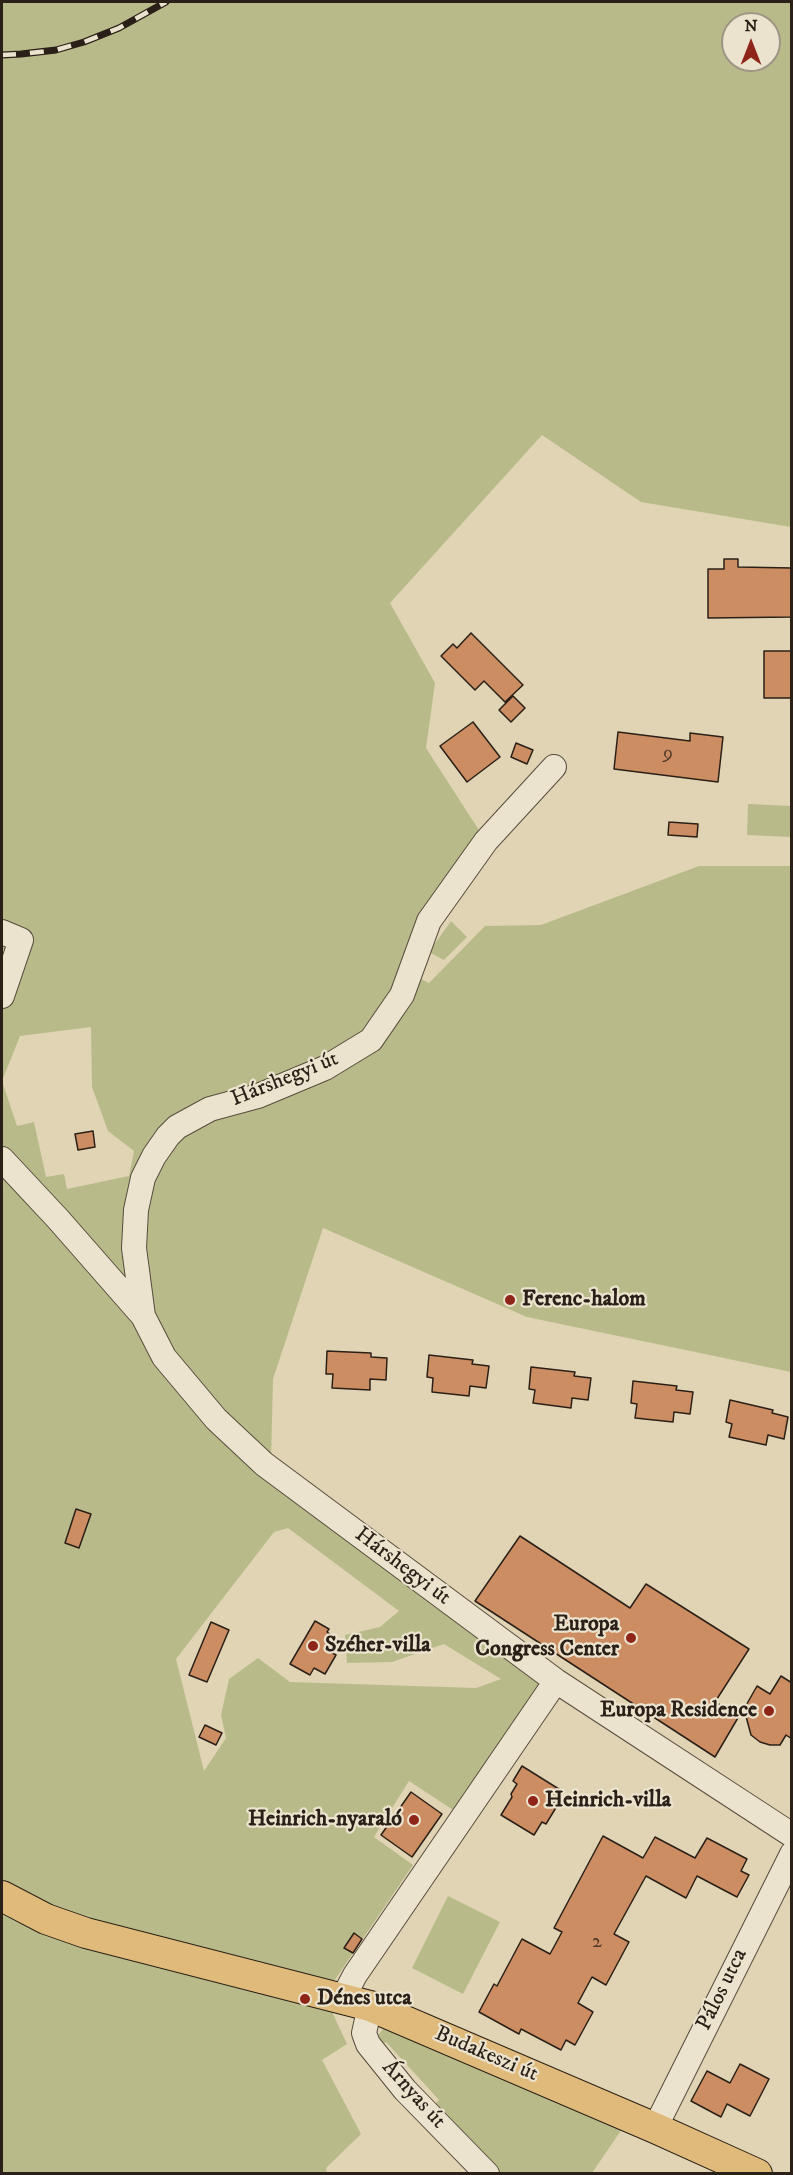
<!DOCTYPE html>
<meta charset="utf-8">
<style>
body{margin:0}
#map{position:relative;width:793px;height:2175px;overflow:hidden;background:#e0d4b4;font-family:"IM FELL DW Pica",serif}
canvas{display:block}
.frame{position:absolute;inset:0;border:3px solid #2b2017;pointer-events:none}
.north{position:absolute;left:721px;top:12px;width:60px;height:60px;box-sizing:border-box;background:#ebe3ce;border:2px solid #9e9585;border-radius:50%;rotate:0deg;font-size:16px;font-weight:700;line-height:24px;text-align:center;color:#2b2017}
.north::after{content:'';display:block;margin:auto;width:21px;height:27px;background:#8f2418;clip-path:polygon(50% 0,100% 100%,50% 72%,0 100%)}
</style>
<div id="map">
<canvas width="793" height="2175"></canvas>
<div class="frame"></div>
<div class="north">N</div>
</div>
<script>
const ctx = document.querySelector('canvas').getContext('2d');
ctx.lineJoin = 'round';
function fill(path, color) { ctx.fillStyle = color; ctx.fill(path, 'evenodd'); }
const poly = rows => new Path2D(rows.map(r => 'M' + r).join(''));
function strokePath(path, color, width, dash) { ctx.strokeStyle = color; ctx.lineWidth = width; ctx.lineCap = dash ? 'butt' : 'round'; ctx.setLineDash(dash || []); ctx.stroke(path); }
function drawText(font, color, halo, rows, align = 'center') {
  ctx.font = font + ' "IM FELL DW Pica",serif'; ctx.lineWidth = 4.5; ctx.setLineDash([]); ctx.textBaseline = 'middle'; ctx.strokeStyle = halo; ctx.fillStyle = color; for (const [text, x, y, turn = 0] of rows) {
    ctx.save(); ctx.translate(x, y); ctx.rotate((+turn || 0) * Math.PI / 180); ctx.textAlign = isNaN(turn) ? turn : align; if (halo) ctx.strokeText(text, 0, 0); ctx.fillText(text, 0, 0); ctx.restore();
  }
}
fill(poly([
 [2,2,791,2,791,527,641,502,542,435,390,603,435,683,426,748,486,841,411,974,429,983,485,926,541,925,699,866,791,866,791,1372,527,1317,323,1228,273,1379,271,1461,540,1683,453,1810,409,1781,374,1837,413,1865,332,1984,333,2014,347,2044,322,2060,361,2134,326,2168,327,2173,2,2173,2,964,5,954,2,953],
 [733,24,769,24,769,60,733,60],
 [91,1027,92,1087,108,1131,134,1151,129,1176,67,1189,64,1174,46,1177,34,1122,17,1126,2,1081,20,1036],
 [288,1528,399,1611,380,1627,345,1635,347,1663,392,1662,444,1644,501,1679,476,1688,290,1682,258,1658,229,1679,221,1715,226,1738,204,1771,176,1659,274,1532],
 [748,804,791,806,791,837,747,835],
 [451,921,467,937,444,960,429,952],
 [448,1896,500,1922,463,1994,412,1968],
 [388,2023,624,2126,592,2173,499,2173,433,2106,439,2100,386,2042,381,2046,375,2039]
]), '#b8bb89');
const building = poly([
 [724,559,738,559,738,567,792,568,792,617,708,618,708,569,724,569,724,559],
 [471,633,523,685,505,702,484,681,475,690,441,656,453,644,457,648,471,633],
 [764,651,792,651,792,698,764,698,764,651],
 [513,696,525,708,511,722,499,710,513,696],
 [473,722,500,757,467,782,440,746,473,722],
 [618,732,690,741,690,733,723,737,718,782,614,769,618,732],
 [516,743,533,750,527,764,511,757,516,743],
 [669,822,698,824,697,837,668,835,669,822],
 [93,1131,95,1147,78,1150,75,1134,93,1131],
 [327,1351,371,1353,371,1357,387,1358,386,1380,370,1379,370,1390,332,1388,333,1374,326,1374,327,1351],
 [429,1355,473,1360,472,1364,489,1366,486,1388,470,1386,469,1396,432,1392,433,1378,427,1377,429,1355],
 [531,1367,575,1372,574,1376,591,1378,588,1400,572,1398,571,1408,533,1403,535,1390,529,1389,531,1367],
 [633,1381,677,1386,676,1390,693,1392,690,1414,674,1412,673,1422,635,1418,637,1404,631,1403,633,1381],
 [730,1400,773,1410,772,1413,788,1417,784,1439,768,1435,766,1445,729,1437,732,1424,726,1422,730,1400],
 [76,1509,91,1514,79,1548,65,1543,76,1509],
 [520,1536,630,1608,646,1584,749,1649,715,1702,739,1716,715,1757,475,1601,520,1536],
 [315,1621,329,1629,327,1632,333,1636,325,1649,336,1655,325,1674,314,1668,310,1675,290,1664,315,1621],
 [211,1622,229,1630,207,1682,189,1675,211,1622],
 [781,1676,792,1683,792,1739,786,1735,780,1745,770,1745,760,1742,751,1735,744,1709,757,1686,770,1694,781,1676],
 [205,1725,222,1733,216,1745,199,1737,205,1725],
 [522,1766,562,1791,553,1804,557,1806,546,1824,542,1822,534,1835,501,1815,512,1797,511,1794,517,1784,513,1781,522,1766],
 [411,1792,442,1814,412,1857,381,1835,411,1792],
 [603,1836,643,1858,655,1837,695,1858,707,1838,747,1859,741,1871,749,1875,737,1897,697,1876,686,1898,646,1876,614,1934,629,1942,606,1985,592,1977,578,2003,593,2012,575,2045,566,2040,561,2050,521,2029,519,2034,479,2012,494,1984,497,1986,522,1939,550,1954,562,1932,554,1928,603,1836],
 [354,1933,362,1939,353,1953,344,1948,354,1933],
 [740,2064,769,2079,750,2116,727,2104,721,2117,691,2101,707,2071,730,2083,740,2064]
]);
fill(building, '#cc8d62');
strokePath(building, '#2b2017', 1.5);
const minor = poly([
 [2,932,21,940,2,996],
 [2,1159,58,1219,143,1316,164,1357,216,1419,264,1464,556,1681,792,1835],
 [143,1316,134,1248,136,1210,143,1178,154,1156,168,1136,177,1127,210,1109,258,1096,325,1068,371,1040,402,995,429,921,486,841,554,767],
 [343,1998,355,1975,556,1681],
 [370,2006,364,2033,368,2044,405,2090,487,2174],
 [655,2128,792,1854]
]);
const major = poly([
 [2,1896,46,1919,86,1933,370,2006,655,2128,757,2174]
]);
strokePath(minor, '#584d3e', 26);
strokePath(major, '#2b2017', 32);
strokePath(minor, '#ebe3ce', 24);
strokePath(major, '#e0ba7a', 30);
const rail = poly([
 [2,55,21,54,56,50,84,42,119,28,166,2]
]);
strokePath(rail, '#2b2017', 7);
strokePath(rail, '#ebe3ce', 4.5, [14]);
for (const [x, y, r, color] of [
 [510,1300,6,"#8f2418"],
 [631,1638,6,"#8f2418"],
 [313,1646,6,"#8f2418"],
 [769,1711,6,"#8f2418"],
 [533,1801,6,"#8f2418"],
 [414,1820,6,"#8f2418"],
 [305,1999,6,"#8f2418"]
]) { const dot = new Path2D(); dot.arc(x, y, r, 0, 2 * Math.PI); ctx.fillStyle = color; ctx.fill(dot); strokePath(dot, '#ebe3ce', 2); }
drawText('20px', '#533b2a', null, [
 ["9",668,755],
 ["2",597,1943]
]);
drawText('22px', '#2b2017', '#ebe3ce', [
 ["Hárshegyi út",285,1080,-22],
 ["Hárshegyi út",402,1567,37],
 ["Pálos utca",723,1990,-64],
 ["Budakeszi út",486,2055,23],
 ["Árnyas út",413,2095,48]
]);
drawText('bold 22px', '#2b2017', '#ebe3ce', [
 ["Ferenc-halom",522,1300],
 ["Europa",619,1625,"right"],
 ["Congress Center",619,1650,"right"],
 ["Széher-villa",325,1646],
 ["Europa Residence",757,1711,"right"],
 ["Heinrich-villa",545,1801],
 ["Heinrich-nyaraló",402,1820,"right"],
 ["Dénes utca",317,1999]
], 'left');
</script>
